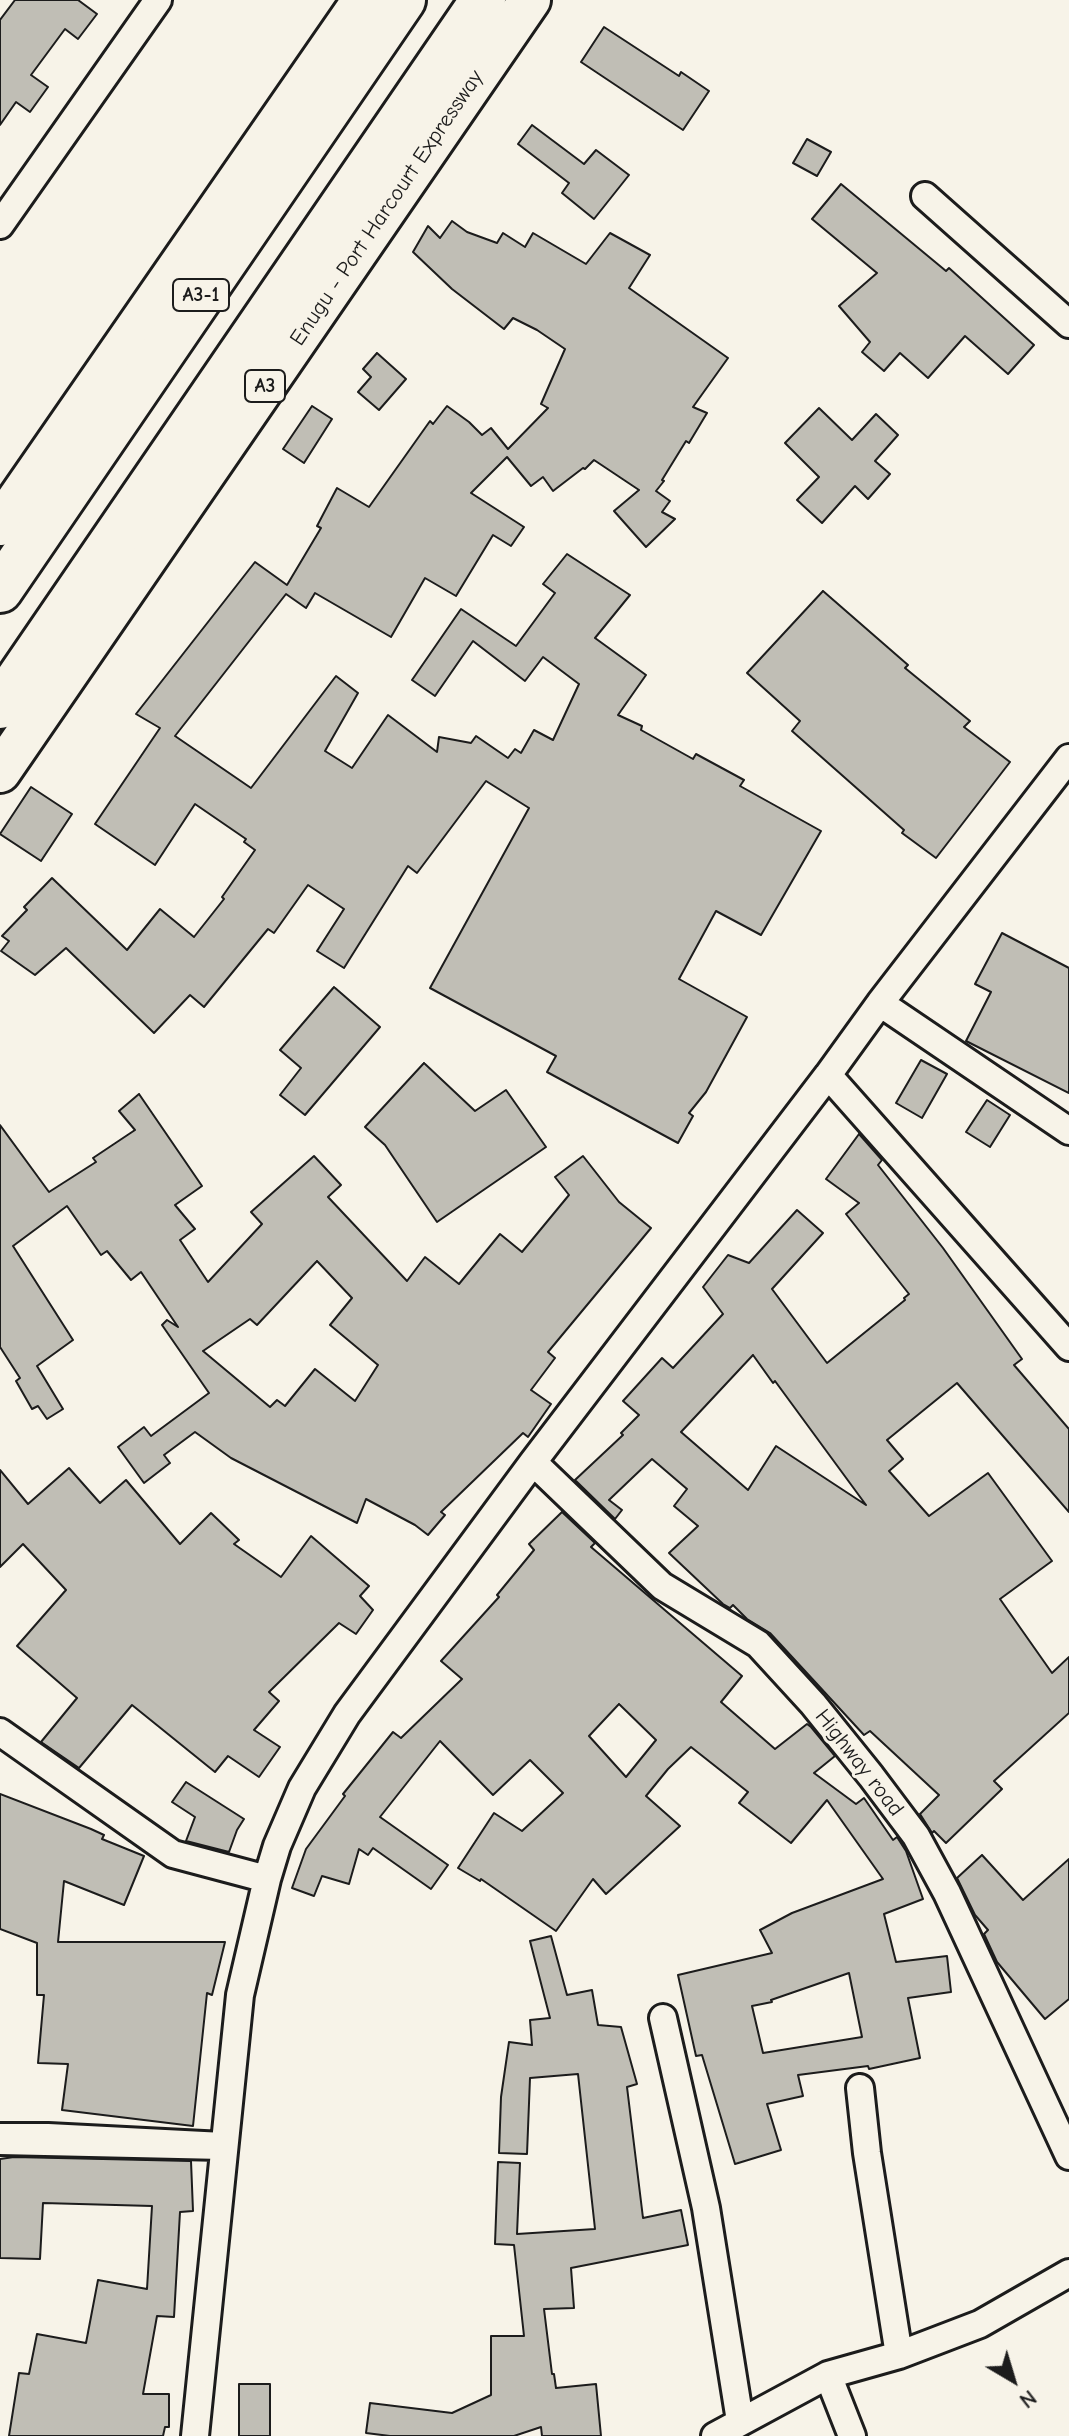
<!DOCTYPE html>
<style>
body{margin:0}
#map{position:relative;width:1069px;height:2436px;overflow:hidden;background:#f7f3e8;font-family:"Comic Neue",sans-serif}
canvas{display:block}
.north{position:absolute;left:973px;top:2340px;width:80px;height:80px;-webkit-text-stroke:6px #f7f3e8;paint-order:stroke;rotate:142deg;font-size:22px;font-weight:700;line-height:32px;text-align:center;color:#1c1c1c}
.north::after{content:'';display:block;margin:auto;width:28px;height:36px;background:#1c1c1c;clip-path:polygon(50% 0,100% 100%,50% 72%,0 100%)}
</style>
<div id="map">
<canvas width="1069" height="2436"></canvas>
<div class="north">N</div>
</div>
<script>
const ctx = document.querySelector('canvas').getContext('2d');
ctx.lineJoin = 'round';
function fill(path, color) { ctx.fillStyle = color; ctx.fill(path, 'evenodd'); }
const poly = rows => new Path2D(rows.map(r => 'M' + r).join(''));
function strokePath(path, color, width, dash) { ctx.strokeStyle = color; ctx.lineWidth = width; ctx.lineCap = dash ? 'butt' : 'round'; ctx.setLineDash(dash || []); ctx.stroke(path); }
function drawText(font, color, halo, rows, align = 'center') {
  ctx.font = font + ' "Comic Neue",sans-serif'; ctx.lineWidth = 6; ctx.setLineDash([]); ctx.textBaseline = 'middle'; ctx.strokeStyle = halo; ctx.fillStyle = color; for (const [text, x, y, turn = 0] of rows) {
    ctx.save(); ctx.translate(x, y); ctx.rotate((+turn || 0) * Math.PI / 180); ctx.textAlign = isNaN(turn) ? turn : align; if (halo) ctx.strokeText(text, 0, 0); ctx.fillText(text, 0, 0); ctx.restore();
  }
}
const building = poly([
 [15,0,78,0,97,14,78,39,65,29,31,75,48,87,30,112,16,102,0,125,0,20,15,0],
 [604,27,679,76,681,72,709,91,683,130,581,62,604,27],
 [532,125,584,164,596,150,629,175,594,219,562,193,569,183,518,144,532,125],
 [807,139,831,152,817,176,793,163,807,139],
 [841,184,946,271,949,268,1034,345,1008,374,965,336,928,378,900,353,884,371,862,352,870,342,839,306,877,273,812,219,841,184],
 [452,221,467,232,497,243,503,233,525,247,533,233,586,264,610,233,650,255,629,288,728,358,693,407,707,413,689,443,686,441,662,480,664,481,656,491,670,501,662,512,675,519,646,547,614,511,639,490,594,460,585,469,583,468,553,491,543,477,531,486,507,457,471,493,524,527,511,546,493,535,456,596,425,578,391,637,315,593,306,608,286,594,175,736,251,788,336,676,358,693,325,751,352,768,388,715,437,752,439,737,471,743,476,736,508,758,515,749,521,753,534,730,553,740,579,684,543,657,525,681,473,641,435,696,412,680,461,609,516,646,555,593,543,584,567,554,630,595,595,638,646,675,618,715,642,726,641,730,693,759,696,754,744,780,740,786,821,831,761,935,716,911,679,979,747,1017,706,1092,689,1113,693,1116,678,1143,547,1072,556,1056,430,988,529,808,486,781,417,873,408,866,344,968,317,951,344,909,308,885,274,933,268,929,204,1007,190,995,154,1033,66,948,35,975,1,951,9,941,2,936,27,910,24,907,52,878,127,950,160,909,194,937,224,899,222,897,255,850,244,842,246,839,195,804,155,865,95,824,160,728,136,714,255,562,287,585,321,528,317,526,337,488,369,507,430,421,433,424,447,406,469,422,482,435,491,428,508,449,548,408,541,404,565,349,537,330,513,318,504,329,452,289,413,252,428,226,440,238,452,221],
 [377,353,406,379,379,410,358,392,371,377,363,369,377,353],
 [312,406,332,419,304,463,283,449,312,406],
 [819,408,852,440,876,414,898,435,875,461,890,474,868,499,855,486,822,523,797,500,819,477,785,443,819,408],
 [823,591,908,665,905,668,970,721,964,727,1010,762,936,858,902,833,904,830,792,731,800,721,747,673,823,591],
 [31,787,72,814,41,861,0,834,31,787],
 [1002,933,1069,968,1069,1093,966,1041,991,992,975,984,1002,933],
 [334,987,380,1027,305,1115,280,1095,301,1068,280,1050,334,987],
 [921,1060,947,1074,922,1118,896,1103,921,1060],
 [424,1063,475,1111,506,1090,546,1147,437,1222,385,1145,365,1127,424,1063],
 [139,1094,202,1186,175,1205,195,1229,180,1240,208,1282,262,1224,251,1212,314,1156,341,1185,328,1197,407,1281,425,1257,459,1284,500,1234,522,1252,569,1195,555,1177,583,1156,619,1202,651,1228,548,1352,555,1358,531,1390,551,1404,528,1437,523,1433,441,1512,445,1515,428,1535,415,1525,366,1499,357,1523,231,1458,195,1432,164,1455,170,1463,144,1483,118,1447,144,1427,151,1436,209,1393,162,1325,167,1320,178,1327,141,1272,131,1280,107,1251,101,1255,67,1206,13,1246,73,1340,37,1366,63,1409,47,1419,38,1406,32,1409,16,1381,20,1378,0,1347,0,1125,49,1192,96,1162,93,1158,135,1130,119,1111,139,1094],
 [317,1261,352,1298,330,1325,378,1365,355,1401,315,1369,285,1406,277,1400,270,1407,203,1351,250,1319,257,1325,317,1261],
 [987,1100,1010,1115,990,1147,966,1132,987,1100],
 [859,1134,882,1160,878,1165,943,1248,1022,1359,1014,1365,1069,1429,1069,1512,957,1383,887,1440,903,1459,889,1471,929,1516,988,1473,1052,1561,1000,1599,1052,1673,1069,1657,1069,1713,994,1781,1002,1789,946,1843,934,1831,932,1833,920,1814,939,1795,870,1731,864,1735,770,1633,747,1619,733,1605,730,1608,723,1604,669,1553,698,1526,674,1506,687,1489,652,1459,609,1500,622,1510,615,1519,575,1480,623,1435,621,1433,639,1415,623,1401,662,1358,673,1368,723,1314,703,1287,728,1255,749,1263,797,1210,823,1233,772,1289,827,1363,905,1300,904,1298,909,1294,846,1214,859,1203,826,1179,859,1134],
 [753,1355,773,1383,775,1381,866,1505,776,1446,748,1490,681,1432,753,1355],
 [69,1468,100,1503,126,1480,180,1544,211,1513,239,1540,234,1544,281,1577,311,1536,369,1586,360,1596,373,1610,356,1634,339,1623,269,1692,279,1701,254,1730,280,1747,259,1777,228,1756,215,1772,132,1705,79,1768,41,1742,77,1698,17,1646,66,1590,23,1544,0,1567,0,1470,28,1504,69,1468],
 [562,1512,595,1543,591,1547,742,1676,721,1702,775,1749,807,1724,811,1727,835,1756,814,1773,856,1804,864,1798,893,1840,897,1837,906,1851,923,1899,884,1914,896,1962,947,1956,951,1992,908,1998,920,2058,869,2069,868,2066,798,2075,803,2096,767,2104,781,2150,735,2164,702,2055,696,2056,678,1975,772,1953,760,1930,792,1913,883,1879,827,1800,791,1843,739,1803,748,1792,691,1747,668,1769,646,1796,680,1826,606,1894,593,1879,556,1931,481,1879,480,1881,458,1868,494,1813,522,1831,563,1793,530,1760,493,1795,440,1741,380,1817,448,1865,431,1889,373,1848,368,1855,359,1849,349,1884,322,1876,314,1896,292,1888,306,1849,345,1796,343,1794,393,1732,401,1738,462,1679,441,1661,499,1597,497,1595,534,1550,529,1544,562,1512],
 [619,1704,656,1740,626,1777,589,1736,619,1704],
 [849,1973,862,2037,763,2053,752,2006,772,2002,771,2000,849,1973],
 [186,1782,244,1819,237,1830,229,1852,186,1841,195,1817,172,1802,186,1782],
 [0,1794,91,1829,104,1835,102,1839,144,1856,124,1905,64,1881,58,1942,225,1942,212,1995,207,1993,193,2126,62,2110,68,2064,38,2063,44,1995,37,1995,37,1943,0,1929,0,1794],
 [982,1855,1023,1900,1069,1859,1069,1999,1045,2019,997,1962,984,1934,988,1930,975,1915,957,1878,982,1855],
 [551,1936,567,1995,592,1990,598,2025,621,2027,637,2084,627,2087,643,2218,681,2210,688,2245,571,2268,574,2308,544,2309,552,2374,554,2374,556,2388,596,2384,601,2436,542,2436,541,2427,514,2436,390,2436,366,2433,370,2403,452,2413,491,2395,491,2336,524,2336,514,2245,495,2244,498,2162,520,2163,517,2234,595,2229,578,2074,530,2078,527,2154,499,2153,501,2097,509,2042,532,2045,530,2020,550,2018,530,1941,551,1936],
 [14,2157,191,2161,193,2211,180,2212,174,2317,157,2316,143,2394,169,2394,169,2427,165,2427,163,2436,9,2436,19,2373,29,2374,37,2334,86,2343,98,2280,147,2289,152,2206,43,2203,40,2259,0,2258,0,2159,14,2157],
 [239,2384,270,2384,270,2436,239,2436,239,2384]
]);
fill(building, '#c0beb5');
strokePath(building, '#1c1c1c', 2);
const street = poly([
 [925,196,1069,324],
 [0,225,158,0],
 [880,1003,1069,1131],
 [828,1075,1069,1347],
 [533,1462,662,1586,758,1644,813,1704,871,1776,916,1836,947,1893,1069,2156],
 [0,1732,173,1854,267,1879],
 [663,2018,706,2208,740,2421],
 [860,2088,867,2153,899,2355],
 [0,2137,48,2137,223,2146,0,2141],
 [828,2375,852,2436],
 [195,2436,240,1995,267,1879,277,1846,302,1788,347,1714,533,1462,828,1075,880,1003,1069,758],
 [715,2436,828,2375,899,2355,980,2324,1069,2273]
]);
const primary = poly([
 [0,525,363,0],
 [0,772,530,0]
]);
const highway = poly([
 [0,590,403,0],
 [0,706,483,0]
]);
strokePath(street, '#1c1c1c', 32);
strokePath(primary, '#1c1c1c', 46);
strokePath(highway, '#1c1c1c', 50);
strokePath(street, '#f7f3e8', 26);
strokePath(primary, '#f7f3e8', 40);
strokePath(highway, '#f7f3e8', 44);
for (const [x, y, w] of [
 [201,295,56],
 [265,386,40]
]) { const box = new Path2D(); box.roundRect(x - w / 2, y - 16, w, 32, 6); ctx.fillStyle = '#f7f3e8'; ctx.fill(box); strokePath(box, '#1c1c1c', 2); }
drawText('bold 20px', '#1c1c1c', null, [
 ["A3-1",201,295],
 ["A3",265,386]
]);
drawText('22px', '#1c1c1c', '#f7f3e8', [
 ["Enugu - Port Harcourt Expressway",387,208,-56],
 ["Highway road",859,1763,52]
]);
</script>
